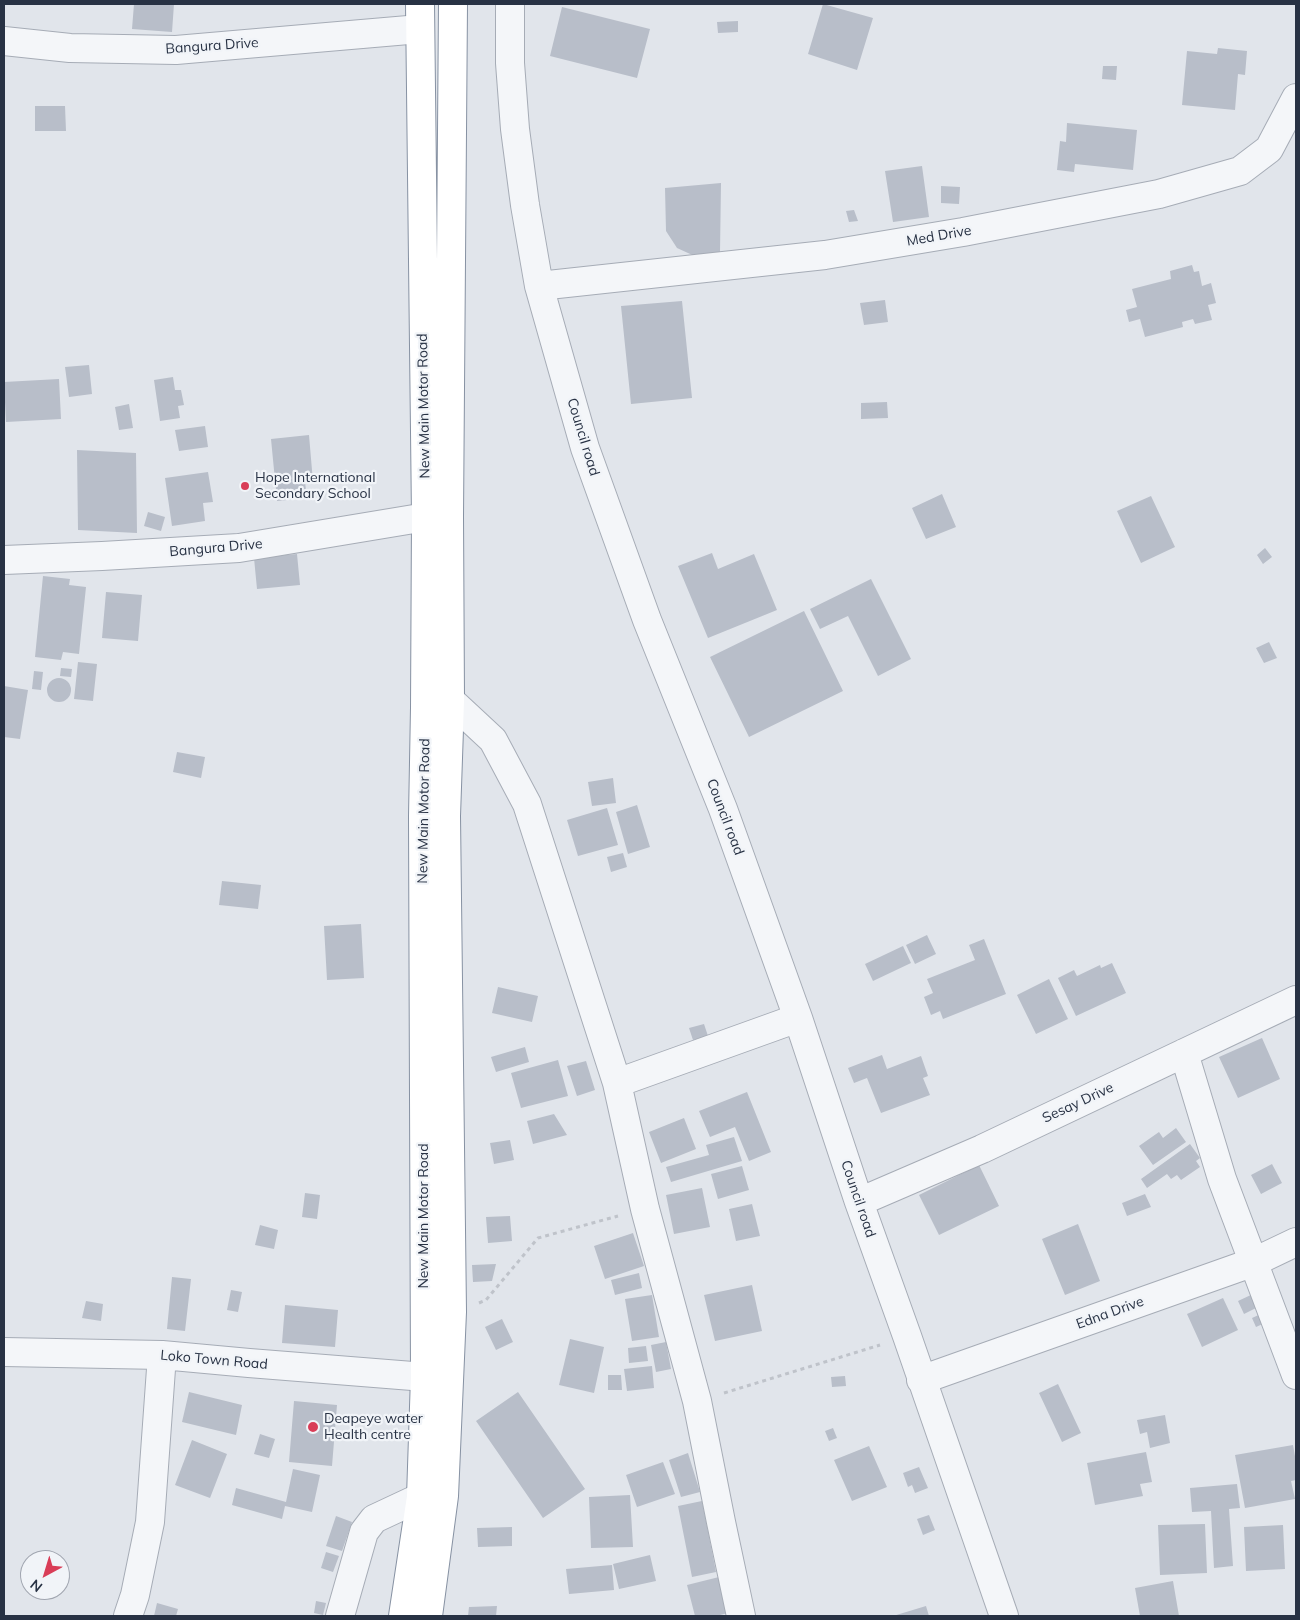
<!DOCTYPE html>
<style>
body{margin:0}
#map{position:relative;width:1300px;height:1620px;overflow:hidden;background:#e1e5eb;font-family:Mulish,sans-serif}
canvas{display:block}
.frame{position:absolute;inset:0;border:5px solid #283244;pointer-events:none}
.north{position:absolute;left:20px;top:1550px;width:50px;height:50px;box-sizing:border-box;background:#f1f4f8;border:1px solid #a1a6b0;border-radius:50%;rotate:219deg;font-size:14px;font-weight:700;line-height:20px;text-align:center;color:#283244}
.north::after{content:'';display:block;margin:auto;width:18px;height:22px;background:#d93d57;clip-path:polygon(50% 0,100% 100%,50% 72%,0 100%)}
</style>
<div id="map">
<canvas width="1300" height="1620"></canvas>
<div class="frame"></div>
<div class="north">N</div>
</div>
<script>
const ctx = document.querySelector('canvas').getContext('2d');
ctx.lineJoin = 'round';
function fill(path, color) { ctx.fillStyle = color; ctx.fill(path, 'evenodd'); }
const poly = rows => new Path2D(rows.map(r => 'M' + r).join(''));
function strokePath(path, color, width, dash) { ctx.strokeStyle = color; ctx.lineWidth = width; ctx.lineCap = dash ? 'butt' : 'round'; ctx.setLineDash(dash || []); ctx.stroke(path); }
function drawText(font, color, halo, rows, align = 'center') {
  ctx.font = font + ' Mulish,sans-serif'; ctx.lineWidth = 4.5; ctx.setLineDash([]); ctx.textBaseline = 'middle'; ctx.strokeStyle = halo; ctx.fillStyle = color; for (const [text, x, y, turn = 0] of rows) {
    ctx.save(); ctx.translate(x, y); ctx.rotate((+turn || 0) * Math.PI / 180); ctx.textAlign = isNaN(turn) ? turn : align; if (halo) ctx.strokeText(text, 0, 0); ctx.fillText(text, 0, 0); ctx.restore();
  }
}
fill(poly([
 [134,4,174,4,172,32,132,29],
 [823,4,873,18,857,70,808,54],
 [562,7,650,29,637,78,550,56],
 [738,21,738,32,718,33,717,22],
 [1218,48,1247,51,1245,75,1238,74,1235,110,1182,105,1187,51,1217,54],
 [1103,66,1117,66,1116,80,1102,79],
 [35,106,65,106,66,131,35,131],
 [1067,123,1137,130,1133,170,1075,164,1074,172,1057,170,1060,141,1066,142],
 [922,166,929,217,893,222,885,171],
 [721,183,720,252,699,258,677,248,666,231,665,188],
 [941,186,960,187,959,204,941,203],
 [854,210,858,221,849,222,846,211],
 [1192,265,1194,272,1199,271,1202,286,1211,283,1216,303,1208,305,1212,320,1195,324,1193,319,1182,322,1183,327,1145,337,1140,319,1129,322,1126,310,1137,307,1132,289,1171,279,1170,271],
 [885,300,888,322,864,325,860,303],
 [682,301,692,398,631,404,621,306],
 [89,365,92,394,69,397,65,367],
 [173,377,175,390,181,390,184,405,178,406,180,418,160,421,154,380],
 [59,379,61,419,6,422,4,382],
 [887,402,888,418,861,419,861,403],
 [129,404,133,428,119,430,115,407],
 [205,426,208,447,179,451,175,430],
 [309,435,313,482,305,482,307,498,277,501,271,439],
 [77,450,136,453,137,533,78,530],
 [208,472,213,502,203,503,205,521,172,526,165,478],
 [942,494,956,527,926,539,912,508],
 [1151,496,1175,547,1141,563,1117,511],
 [148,512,165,517,161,531,144,526],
 [1265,548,1272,557,1263,564,1257,555],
 [712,553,718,569,754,554,777,610,708,638,678,566],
 [297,554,300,585,257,589,254,558],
 [43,576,70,579,69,585,86,587,79,654,63,652,61,660,35,657],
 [871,579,911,659,878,676,848,616,820,629,810,609],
 [106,592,142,595,138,641,102,638],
 [804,611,843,691,749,737,710,657],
 [1269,642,1277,658,1264,663,1256,648],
 [78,662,97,664,93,701,74,699],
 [61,668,72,669,71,677,60,676],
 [34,671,43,672,41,690,32,689],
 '47 690a12 12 0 1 1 24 0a12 12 0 1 1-24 0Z',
 [4,686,28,690,20,739,4,737],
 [177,752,205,757,201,778,173,772],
 [613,778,616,803,592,806,588,782],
 [637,805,650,847,628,854,616,812],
 [607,808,618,845,578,856,567,820],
 [623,853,627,867,611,872,607,857],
 [222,881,261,885,258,909,219,905],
 [361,924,364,978,327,980,324,926],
 [927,935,936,954,915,964,906,945],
 [984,939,1006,994,943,1019,940,1011,931,1015,924,997,933,993,927,979,975,960,969,945],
 [903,946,911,963,873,981,865,964],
 [1112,963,1126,993,1076,1016,1058,978,1074,970,1077,976,1100,965,1101,968],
 [1049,979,1068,1019,1036,1034,1017,995],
 [498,987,538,996,532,1022,492,1013],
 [704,1024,708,1036,693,1040,689,1028],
 [1262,1038,1280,1079,1238,1098,1219,1057],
 [525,1047,529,1062,496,1072,491,1057],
 [882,1055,887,1069,921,1056,928,1076,923,1078,930,1095,881,1113,867,1078,854,1083,848,1068],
 [558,1060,568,1096,521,1108,511,1073],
 [586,1061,595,1090,577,1096,567,1066],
 [747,1092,771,1152,749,1161,735,1127,710,1137,699,1111],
 [554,1114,567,1135,533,1144,527,1121],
 [684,1118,696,1149,661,1163,649,1132],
 [1176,1128,1186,1142,1153,1165,1139,1146,1159,1132,1163,1138],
 [734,1137,742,1161,671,1182,666,1167,709,1155,706,1145],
 [510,1140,514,1160,494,1164,490,1143],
 [1190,1144,1200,1158,1196,1161,1200,1167,1181,1180,1177,1175,1171,1179,1167,1174,1147,1188,1141,1179],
 [1272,1164,1282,1183,1261,1194,1251,1175],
 [979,1165,999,1206,939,1235,919,1195],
 [742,1166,749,1190,718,1199,711,1174],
 [702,1188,710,1227,674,1234,666,1195],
 [305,1193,320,1195,317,1219,302,1217],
 [1145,1194,1151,1207,1127,1216,1122,1203],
 [752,1204,760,1236,736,1241,729,1209],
 [510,1216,512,1241,488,1243,486,1217],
 [1078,1224,1100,1281,1065,1295,1042,1239],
 [260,1225,278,1230,274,1249,255,1245],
 [633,1233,644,1266,605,1279,594,1246],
 [496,1264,492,1281,473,1282,472,1265],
 [639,1273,642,1288,615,1295,611,1280],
 [172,1277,191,1279,185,1331,167,1329],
 [752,1285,762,1331,715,1341,704,1295],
 [231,1290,242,1292,238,1312,227,1310],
 [1253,1294,1258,1307,1244,1314,1238,1301],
 [652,1295,659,1337,632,1341,625,1299],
 [1223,1298,1238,1330,1202,1347,1187,1314],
 [86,1301,103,1304,101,1321,82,1318],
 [285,1305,338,1310,335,1347,282,1343],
 [1263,1313,1267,1322,1256,1327,1252,1318],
 [502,1319,513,1342,496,1350,485,1327],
 [570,1339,604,1347,594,1393,559,1385],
 [666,1342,671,1369,656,1372,651,1345],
 [646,1346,648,1361,629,1363,628,1348],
 [652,1366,654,1388,627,1391,624,1369],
 [608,1375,621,1375,622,1390,608,1390],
 [845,1376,846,1386,832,1387,831,1377],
 [1058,1384,1081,1433,1062,1442,1039,1393],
 [189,1392,242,1405,236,1435,182,1422],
 [518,1392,585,1489,543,1518,476,1421],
 [294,1401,337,1405,332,1466,289,1462],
 [1165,1415,1170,1443,1150,1448,1147,1432,1140,1434,1137,1420],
 [833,1428,837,1438,829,1441,825,1431],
 [260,1434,275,1439,269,1458,254,1454],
 [192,1440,227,1454,210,1498,175,1485],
 [1293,1445,1296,1462,1296,1480,1291,1481,1295,1499,1245,1508,1235,1455],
 [869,1446,887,1487,852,1501,834,1460],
 [1146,1452,1152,1482,1140,1484,1143,1496,1095,1505,1087,1463],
 [688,1453,700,1492,681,1497,669,1460],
 [663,1462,675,1494,637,1507,626,1475],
 [919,1467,928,1488,915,1493,912,1485,908,1487,903,1473],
 [293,1469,320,1475,312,1512,285,1506,282,1519,232,1505,236,1488,286,1502],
 [1237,1484,1240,1508,1229,1509,1233,1566,1214,1568,1211,1511,1192,1512,1190,1488],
 [630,1495,633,1547,591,1548,589,1497],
 [702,1501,716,1572,692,1577,678,1506],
 [929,1515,935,1530,923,1535,917,1519],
 [336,1516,352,1522,342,1551,326,1546],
 [1205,1524,1207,1573,1160,1575,1158,1525],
 [1283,1525,1285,1569,1246,1571,1244,1527],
 [512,1527,512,1546,478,1547,477,1528],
 [326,1552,339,1556,333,1572,321,1568],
 [650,1555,656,1581,619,1589,613,1564],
 [612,1565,614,1590,569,1594,566,1569],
 [719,1577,728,1613,716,1616,695,1616,687,1585],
 [1173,1581,1179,1616,1140,1616,1135,1588],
 [316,1601,326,1603,323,1615,314,1613],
 [157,1603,178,1609,176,1616,154,1616],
 [497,1606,496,1616,468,1616,469,1607],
 [926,1606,929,1616,893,1616]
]), '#b8bec9');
const minor = poly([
 [510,4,510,63,515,129,525,205,539,286,585,448,647,620,723,809,798,1018,859,1202,907,1336,1004,1616],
 [4,41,70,48,176,50,420,29],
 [539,286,825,255,963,232,1159,194,1240,171,1269,149,1296,98],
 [4,560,102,556,239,548,426,517],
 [450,700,493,740,527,804,617,1083,645,1209,697,1401,721,1522,741,1616],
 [1184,1053,1222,1179,1296,1375],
 [617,1083,798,1018],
 [859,1202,982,1149,1296,1000],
 [4,1352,162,1355,249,1363,425,1377],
 [921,1380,1254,1262,1296,1242],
 [128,1616,135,1595,150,1522,162,1355],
 [340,1616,364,1532,374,1519,421,1497]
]);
const highway = poly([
 [403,1616,421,1497,425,1377,423,816,425,708,426,517,420,4],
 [428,1616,444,1496,452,1312,446,816,450,700,449,516,453,4]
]);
strokePath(minor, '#a6acb6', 30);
strokePath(highway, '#8792a3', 30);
strokePath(poly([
 [479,1303,486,1300,538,1238,618,1216],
 [724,1393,880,1345]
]), '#bfc3ca', 3, [4, 4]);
strokePath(minor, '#f4f6f9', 28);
strokePath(highway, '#fff', 28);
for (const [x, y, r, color] of [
 [245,486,5,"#d93d57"],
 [313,1427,6,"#d93d57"]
]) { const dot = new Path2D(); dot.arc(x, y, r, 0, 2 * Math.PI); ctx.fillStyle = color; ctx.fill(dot); strokePath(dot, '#f1f4f8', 2); }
drawText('14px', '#283244', '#f1f4f8', [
 ["Bangura Drive",212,46,-4],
 ["Med Drive",939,236,-10],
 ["New Main Motor Road",424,406,-91],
 ["Council road",583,437,73],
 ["Bangura Drive",216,548,-5],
 ["New Main Motor Road",424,811,-89],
 ["Council road",725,817,69],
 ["Sesay Drive",1078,1103,-25],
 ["Council road",858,1199,71],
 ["New Main Motor Road",424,1216,-90],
 ["Edna Drive",1110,1313,-20],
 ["Loko Town Road",214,1360,5]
]);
drawText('14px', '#283244', '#f1f4f8', [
 ["Hope International",255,478],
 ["Secondary School",255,494],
 ["Deapeye water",324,1419],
 ["Health centre",324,1435]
], 'left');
</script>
